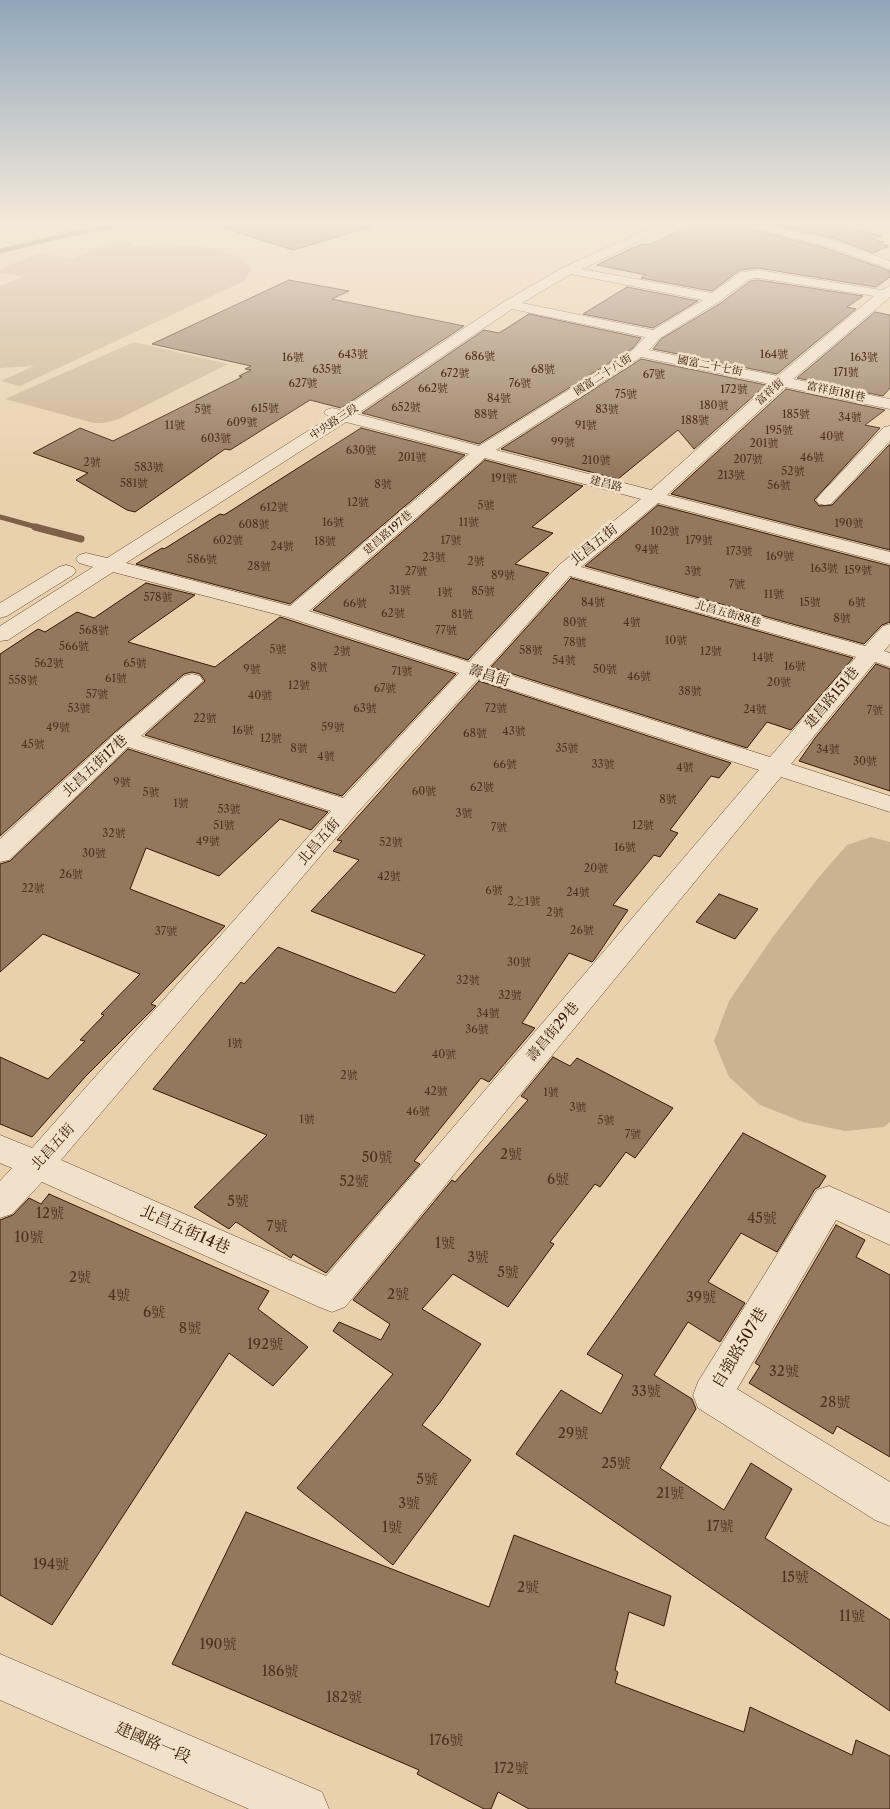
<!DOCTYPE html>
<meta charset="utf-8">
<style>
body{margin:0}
canvas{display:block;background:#e9d1ad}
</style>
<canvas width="890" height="1809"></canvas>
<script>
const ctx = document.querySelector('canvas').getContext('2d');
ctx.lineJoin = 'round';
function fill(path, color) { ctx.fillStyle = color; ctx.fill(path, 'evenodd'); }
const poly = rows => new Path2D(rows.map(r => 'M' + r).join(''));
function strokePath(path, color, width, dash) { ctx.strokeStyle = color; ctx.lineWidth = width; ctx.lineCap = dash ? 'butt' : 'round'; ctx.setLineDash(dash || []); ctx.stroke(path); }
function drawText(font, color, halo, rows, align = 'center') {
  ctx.font = font + ' "Libre Caslon Text","Noto Serif TC",serif'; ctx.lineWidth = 5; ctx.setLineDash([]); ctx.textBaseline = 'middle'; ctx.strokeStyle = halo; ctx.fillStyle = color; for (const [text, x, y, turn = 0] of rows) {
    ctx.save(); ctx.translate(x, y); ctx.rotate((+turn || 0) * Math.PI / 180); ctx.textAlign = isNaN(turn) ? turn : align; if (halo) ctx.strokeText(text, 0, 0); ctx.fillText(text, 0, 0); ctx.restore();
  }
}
fill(poly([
 [119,240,133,243,129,246,171,244,211,248,238,256,251,269,244,281,20,386,1,381,34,366,0,368,0,286,23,277,0,273,0,269,41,253,71,259],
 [134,342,228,364,119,419,104,423,94,423,5,399],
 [871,837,890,842,890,1122,884,1127,845,1131,803,1122,760,1105,729,1077,714,1041,729,1001,772,938,819,877,847,845]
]), '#cbb291');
strokePath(poly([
 [0,251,71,234,139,221]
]), '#7e6148', 4.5);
strokePath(poly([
 [0,517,40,528]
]), '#7e6148', 5);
strokePath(poly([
 [35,527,81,539]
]), '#7e6148', 7);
const building = poly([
 [219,221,369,221,370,227,293,250,218,226,219,221],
 [701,221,731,221,735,225,828,249,890,271,890,277,876,287,758,268,740,270,712,291,641,278,646,275,597,265,630,249,643,244,648,245,701,221],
 [759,221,828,221,881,236,872,239,884,242,879,244,889,246,873,253,837,239,759,221],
 [289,280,349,291,332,299,464,326,341,408,310,400,230,450,225,449,135,512,127,510,76,480,88,473,33,453,80,428,113,441,242,377,239,376,251,370,245,369,251,366,152,344,289,280],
 [758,280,863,296,847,307,856,309,777,374,653,349,661,339,721,303,750,281,758,280],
 [627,287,698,301,653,328,583,314,627,287],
 [875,312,890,315,890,388,883,396,797,378,875,312],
 [529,314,641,338,633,348,479,444,362,413,484,330,499,333,529,314],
 [641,359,766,385,694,449,678,430,618,479,501,449,641,359],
 [786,389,885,410,865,425,880,428,814,500,819,506,832,505,890,444,890,550,671,494,786,389],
 [361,428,465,455,290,604,136,564,162,548,164,549,220,514,224,515,361,428],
 [485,460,583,486,532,527,553,533,515,564,549,573,468,660,313,610,485,460],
 [658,505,890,566,890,622,882,625,864,644,585,566,658,505],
 [571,578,853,658,791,730,767,722,747,748,491,667,571,578],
 [146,583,195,595,128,642,215,667,280,617,456,674,342,796,145,735,205,681,200,674,192,672,184,674,115,732,0,836,0,654,38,629,45,632,77,612,94,618,146,583],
 [876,664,890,669,890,791,799,761,815,738,876,664],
 [479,681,731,763,719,778,711,776,670,830,678,833,660,857,654,855,613,905,628,910,594,960,592,962,569,953,522,1023,535,1028,489,1082,481,1078,414,1161,420,1164,326,1273,293,1254,291,1258,236,1222,229,1229,194,1207,267,1135,153,1089,241,982,244,984,278,947,395,993,425,955,311,911,359,860,333,851,342,841,337,840,479,681],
 [128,749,328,812,311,830,280,819,219,876,146,848,130,889,225,926,151,1004,156,1006,85,1077,32,1137,0,1124,0,1057,48,1079,85,1041,80,1040,104,1015,101,1014,140,974,43,934,0,972,0,864,10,861,128,749],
 [719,894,758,909,735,939,696,922,719,894],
 [553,1057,570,1066,577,1058,673,1108,635,1158,626,1152,600,1187,595,1184,550,1242,554,1244,508,1307,453,1274,422,1309,481,1344,441,1401,422,1425,471,1460,393,1565,297,1488,393,1374,333,1331,339,1322,381,1340,390,1324,353,1300,452,1180,455,1182,528,1100,521,1096,553,1057],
 [743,1133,826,1176,819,1187,815,1189,777,1252,741,1233,708,1282,745,1303,720,1342,688,1322,654,1375,692,1399,696,1409,660,1468,724,1510,751,1463,792,1489,765,1538,890,1620,890,1711,516,1454,561,1390,601,1414,623,1375,587,1354,743,1133],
 [49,1194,269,1291,258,1309,308,1347,273,1386,229,1353,52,1625,0,1595,0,1220,13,1215,29,1198,41,1204,49,1194],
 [836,1225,865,1240,856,1257,890,1275,890,1457,837,1426,833,1434,749,1383,760,1366,755,1363,836,1225],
 [246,1512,489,1607,514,1535,671,1596,664,1626,629,1612,615,1670,618,1672,615,1683,744,1732,750,1707,852,1755,856,1740,890,1756,890,1809,529,1809,498,1792,491,1809,484,1809,417,1774,419,1770,172,1664,246,1512]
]);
fill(building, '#94785d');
strokePath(building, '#381806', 1);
const minor = poly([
 [666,221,681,221,582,269,712,293,741,272,758,270,882,290,890,286,890,297,793,379,890,399,890,409,785,387,667,495,890,552,890,564,658,503,581,567,865,646,883,626,890,624,890,644,884,651,890,653,890,667,875,662,791,764,890,796,890,812,781,777,345,1307,332,1312,319,1307,42,1182,12,1214,0,1218,0,1181,12,1168,0,1163,0,1135,32,1148,331,811,128,747,9,860,0,862,0,839,116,733,184,676,192,674,200,676,203,681,141,736,343,798,459,673,287,617,113,572,8,640,0,641,0,626,93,567,79,563,76,559,79,555,86,553,107,558,330,417,324,413,326,410,332,408,341,410,505,301,564,267,666,221],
 [571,274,703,300,653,330,522,303,571,274],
 [758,278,874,296,778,376,649,350,660,338,720,301,749,279,758,278],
 [512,309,645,337,634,349,479,446,357,414,512,309],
 [641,357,770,384,651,490,496,450,641,357],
 [346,422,469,454,290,606,126,563,346,422],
 [485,458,641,499,559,565,469,662,309,611,485,458],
 [570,576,856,657,770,757,488,668,570,576],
 [478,679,759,770,326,1276,61,1160,357,813,478,679],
 [733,221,752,221,837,241,890,261,890,269,829,247,735,223,733,221],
 [883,221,890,221,890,225,885,223,883,221],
 [890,426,890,441,831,504,825,505,819,504,816,500,819,496,884,427,890,426],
 [66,565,73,567,76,571,73,575,7,616,0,618,0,603,59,567,66,565],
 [829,1186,890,1213,890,1245,836,1220,737,1389,890,1482,890,1526,875,1520,698,1408,693,1395,698,1382,817,1190,829,1186],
 [0,1654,322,1792,329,1809,249,1809,0,1700,0,1654]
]);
strokePath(minor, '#644630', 1);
fill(minor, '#f1e1ca');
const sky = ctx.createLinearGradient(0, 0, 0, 474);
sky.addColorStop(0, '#90a6ba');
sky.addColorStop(0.47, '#f5eada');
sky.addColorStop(1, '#f5eada00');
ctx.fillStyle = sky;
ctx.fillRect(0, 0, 890, 474);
drawText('11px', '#4f301c', null, [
 ["643號",353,355],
 ["164號",774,355],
 ["686號",480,357],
 ["16號",293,358],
 ["163號",864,358],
 ["635號",327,370],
 ["68號",543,370],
 ["171號",846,373],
 ["672號",455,374],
 ["67號",654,375],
 ["627號",303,384],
 ["76號",520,384],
 ["662號",433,389],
 ["172號",734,390],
 ["75號",626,395],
 ["84號",499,399],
 ["180號",714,406],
 ["652號",406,408],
 ["615號",265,409],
 ["5號",203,410],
 ["83號",607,410],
 ["88號",486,415],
 ["185號",796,415],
 ["34號",850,418],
 ["188號",695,421],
 ["609號",242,423],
 ["11號",175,426],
 ["91號",586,426],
 ["195號",779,431],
 ["40號",832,437],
 ["603號",216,439],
 ["99號",563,443],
 ["201號",764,444],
 ["630號",361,451],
 ["201號",412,458],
 ["46號",812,458],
 ["207號",748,460],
 ["210號",596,461],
 ["2號",92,463],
 ["583號",149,468],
 ["52號",793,472],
 ["213號",731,476],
 ["191號",504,479],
 ["581號",134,484],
 ["8號",383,485],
 ["56號",779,486],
 ["12號",358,503],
 ["5號",486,506],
 ["612號",274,508],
 ["16號",333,523],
 ["11號",469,523],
 ["190號",849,524],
 ["608號",254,525],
 ["102號",665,532],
 ["602號",228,541],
 ["17號",451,541],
 ["179號",699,541],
 ["18號",325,542],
 ["24號",282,547],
 ["94號",647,550],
 ["173號",739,552],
 ["169號",780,557],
 ["23號",434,558],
 ["586號",202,560],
 ["2號",476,562],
 ["28號",259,567],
 ["163號",824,569],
 ["159號",858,571],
 ["27號",416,572],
 ["3號",693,572],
 ["89號",503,576],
 ["7號",737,585],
 ["31號",400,591],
 ["85號",483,592],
 ["1號",445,593],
 ["11號",774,595],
 ["578號",158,598],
 ["84號",593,603],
 ["15號",810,603],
 ["6號",857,603],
 ["66號",355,604],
 ["62號",393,614],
 ["81號",462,615],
 ["8號",842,619],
 ["80號",575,623],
 ["4號",632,623],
 ["568號",94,631],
 ["77號",446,631],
 ["10號",676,641],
 ["78號",575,643],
 ["566號",74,647],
 ["5號",278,650],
 ["58號",531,651],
 ["2號",342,652],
 ["12號",711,652],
 ["14號",763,658],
 ["54號",564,661],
 ["562號",49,664],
 ["65號",135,664],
 ["16號",795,667],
 ["8號",319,668],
 ["9號",252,670],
 ["50號",605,670],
 ["71號",402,672],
 ["46號",639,677],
 ["61號",116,679],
 ["558號",23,681],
 ["20號",779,683],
 ["12號",299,686],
 ["67號",385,689],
 ["38號",690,692],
 ["57號",97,695],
 ["40號",260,696],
 ["53號",79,709],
 ["63號",365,709],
 ["72號",496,709],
 ["24號",755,710],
 ["7號",875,711],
 ["22號",205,719],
 ["49號",58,728],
 ["59號",333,728],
 ["16號",243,731],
 ["43號",514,732],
 ["68號",475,734],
 ["12號",271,739],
 ["45號",33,745],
 ["8號",299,749],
 ["35號",567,749],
 ["34號",828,750],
 ["4號",326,757],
 ["30號",865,762],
 ["66號",505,765],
 ["33號",603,765],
 ["4號",685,768],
 ["9號",122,783],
 ["62號",482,788],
 ["60號",424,792],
 ["5號",151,793],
 ["8號",668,800],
 ["1號",181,804],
 ["53號",229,810],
 ["3號",464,814],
 ["51號",224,826],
 ["12號",643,826],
 ["7號",499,828],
 ["32號",114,834],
 ["49號",208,842],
 ["52號",391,843],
 ["16號",625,848],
 ["30號",94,854],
 ["20號",596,869],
 ["26號",71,875],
 ["42號",389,877],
 ["22號",33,889],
 ["6號",494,891],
 ["24號",578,893],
 ["2之1號",524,902],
 ["2號",555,913],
 ["26號",582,931],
 ["37號",166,932],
 ["30號",519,963],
 ["32號",468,981],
 ["32號",510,996],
 ["34號",488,1014],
 ["36號",477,1030],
 ["1號",235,1044],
 ["40號",444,1055],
 ["2號",349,1076],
 ["42號",436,1092],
 ["1號",551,1093],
 ["3號",578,1108],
 ["46號",418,1112],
 ["1號",307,1120],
 ["5號",606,1121],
 ["7號",633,1135]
]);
drawText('11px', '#381806', '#f1e1ca', [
 ["國富二十七街",710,366,11],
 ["國富二十八街",603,375,-33],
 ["富祥街",770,392,-42],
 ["富祥街181巷",836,392,12],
 ["中央路三段",334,422,-33],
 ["建昌路",606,484,14],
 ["建昌路197巷",388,533,-41],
 ["北昌五街88巷",728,614,16]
]);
drawText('14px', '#381806', '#f1e1ca', [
 ["北昌五街",594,545,-39],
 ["壽昌街",489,676,18],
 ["建昌路151巷",832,698,-50],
 ["北昌五街17巷",95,766,-43],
 ["北昌五街",319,842,-49],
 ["壽昌街29巷",553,1032,-50],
 ["北昌五街",53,1147,-48]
]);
drawText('14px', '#4f301c', null, [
 ["2號",511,1155],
 ["50號",377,1158],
 ["6號",558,1180],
 ["52號",354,1182],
 ["5號",238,1202],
 ["12號",50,1214],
 ["45號",762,1219],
 ["7號",277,1227],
 ["10號",29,1238],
 ["1號",445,1244],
 ["3號",478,1258],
 ["5號",508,1273],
 ["2號",80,1278],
 ["2號",398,1295],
 ["4號",119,1296],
 ["39號",701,1298],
 ["6號",154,1313],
 ["8號",190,1329],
 ["192號",265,1345],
 ["32號",784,1372],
 ["33號",646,1392],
 ["28號",835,1403],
 ["29號",573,1434],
 ["25號",616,1464],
 ["5號",427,1480],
 ["21號",670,1494],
 ["3號",409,1504],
 ["17號",720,1527],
 ["1號",392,1528],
 ["194號",51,1565],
 ["15號",795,1578],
 ["2號",528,1588],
 ["11號",852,1617],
 ["190號",218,1645],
 ["186號",280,1672],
 ["182號",344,1698],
 ["176號",446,1741],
 ["172號",511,1769]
]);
drawText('16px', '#381806', '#f1e1ca', [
 ["北昌五街14巷",185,1230,24],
 ["自強路507巷",740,1348,-59],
 ["建國路一段",153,1743,23]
]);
</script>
